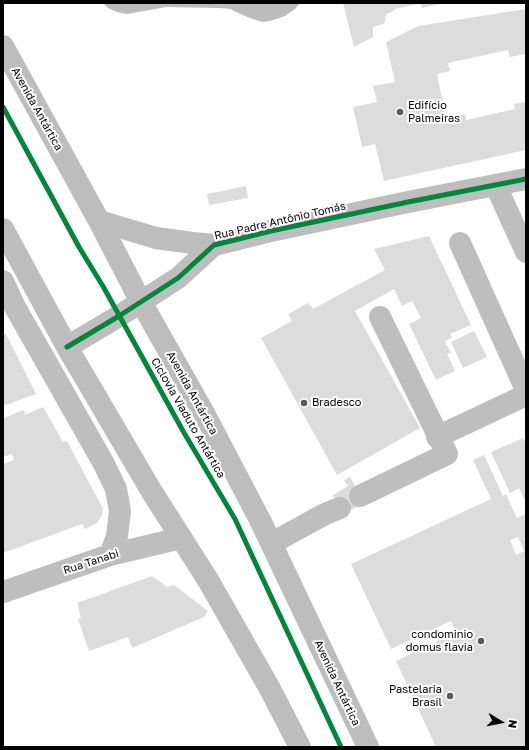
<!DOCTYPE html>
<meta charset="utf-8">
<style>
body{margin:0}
#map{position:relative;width:529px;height:750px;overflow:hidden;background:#fff;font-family:"Golos Text",sans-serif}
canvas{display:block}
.frame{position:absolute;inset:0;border:4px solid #000;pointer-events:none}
.north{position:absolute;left:481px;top:702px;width:40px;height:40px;-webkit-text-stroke:3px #fff;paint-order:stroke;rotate:100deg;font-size:11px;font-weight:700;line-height:16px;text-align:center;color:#000}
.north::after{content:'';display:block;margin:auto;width:14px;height:18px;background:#000;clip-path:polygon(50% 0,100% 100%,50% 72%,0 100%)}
</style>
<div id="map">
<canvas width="529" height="750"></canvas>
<div class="frame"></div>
<div class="north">N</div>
</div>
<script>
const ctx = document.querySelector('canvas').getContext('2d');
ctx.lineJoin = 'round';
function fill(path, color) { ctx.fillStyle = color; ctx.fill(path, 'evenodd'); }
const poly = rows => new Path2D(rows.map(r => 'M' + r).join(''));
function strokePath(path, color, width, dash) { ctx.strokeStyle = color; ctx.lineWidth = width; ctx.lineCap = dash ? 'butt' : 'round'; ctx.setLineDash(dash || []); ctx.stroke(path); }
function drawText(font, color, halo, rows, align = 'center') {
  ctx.font = font + ' "Golos Text",sans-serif'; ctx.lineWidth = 4; ctx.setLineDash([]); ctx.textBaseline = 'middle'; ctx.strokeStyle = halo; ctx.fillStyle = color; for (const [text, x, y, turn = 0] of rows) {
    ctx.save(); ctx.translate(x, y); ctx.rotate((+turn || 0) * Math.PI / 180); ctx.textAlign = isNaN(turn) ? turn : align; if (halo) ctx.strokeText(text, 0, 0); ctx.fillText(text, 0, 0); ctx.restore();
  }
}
fill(poly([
 [103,3,300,3,295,9,285,16,270,21,262,22,247,17,230,9,220,8,166,7,127,14,117,12,108,8]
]), '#bcbcbc');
fill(poly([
 [343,3,418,3,418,4,395,9,392,12,386,14,385,22,383,24,373,27,373,37,354,47],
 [420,3,440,3,440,4,422,8],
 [526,9,526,54,510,57,508,50,448,63,450,71,437,74,446,118,465,114,466,120,515,109,514,104,526,102,526,150,384,181,375,144,362,147,353,107,377,102,373,86,395,82,386,42,418,26],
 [246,186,248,198,209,205,207,194],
 [429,236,471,325,450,334,452,338,445,341,451,353,447,354,455,371,436,380,409,324,421,318,412,301,402,306,394,289,355,311,420,428,337,475,261,338,292,321,288,314,308,303,313,309,385,270,374,249],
 [474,331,487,357,463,368,451,342],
 [6,334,36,394,3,406,3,335],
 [43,407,63,442,67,441,103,509,102,515,97,523,85,529,82,524,3,553,3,464,14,460,12,454,3,457,3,418,24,410,25,415],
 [523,438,525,442,526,442,526,503,519,488,510,493,491,452],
 [484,455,503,496,506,494,517,518,526,514,526,747,436,747,396,661,456,632,451,621,391,649,351,564,491,499,473,460],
 [518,537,524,551,516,555,510,540],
 [350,477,364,503,343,514,333,495,348,486,344,480],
 [152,576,167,587,174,585,208,611,204,617,132,648,128,637,89,651,78,619,81,618,77,603]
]), '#dcdcdc');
strokePath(poly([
 [496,186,526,252],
 [460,243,526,390],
 [3,281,15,307,104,464,116,489,120,511,117,536,110,555],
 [67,347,119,316,178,278,214,245,271,231,408,202,526,179],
 [437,437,526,395],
 [360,496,447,454,380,317],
 [272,543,325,514,340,508],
 [3,592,110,555,181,538]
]), '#bebebe', 22);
strokePath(poly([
 [3,46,99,221,141,302,205,415,261,522,368,747],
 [99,221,156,238,193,243,214,245],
 [3,229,67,347,152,492,208,580,270,689,300,747]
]), '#bdbdbd', 22);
strokePath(poly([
 [3,107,79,247,104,288,183,431,235,519,341,747],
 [67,347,119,316,178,278,214,245,271,231,408,202,526,179]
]), '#00873e', 5);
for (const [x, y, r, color] of [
 [400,112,4,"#595959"],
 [304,403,4,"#595959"],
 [481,641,4,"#595959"],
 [450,696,4,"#595959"]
]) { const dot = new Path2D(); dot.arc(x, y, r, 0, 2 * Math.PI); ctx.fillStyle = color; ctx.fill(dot); strokePath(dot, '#fff', 1.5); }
drawText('11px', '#000', '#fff', [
 ["Edifício",408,106],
 ["Palmeiras",408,119],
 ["Bradesco",312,403],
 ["condominio",473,635,"right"],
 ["domus flavia",473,648,"right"],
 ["Pastelaria",442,690,"right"],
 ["Brasil",442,703,"right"]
], 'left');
drawText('11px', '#000', '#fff', [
 ["Avenida Antártica",37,109,61],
 ["Rua Padre Antônio Tomás",280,221,-13],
 ["Avenida Antártica",192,393,61],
 ["Ciclovia Viaduto Antártica",188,418,60],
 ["Rua Tanabi",91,562,-18],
 ["Avenida Antártica",337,683,65]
]);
</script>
